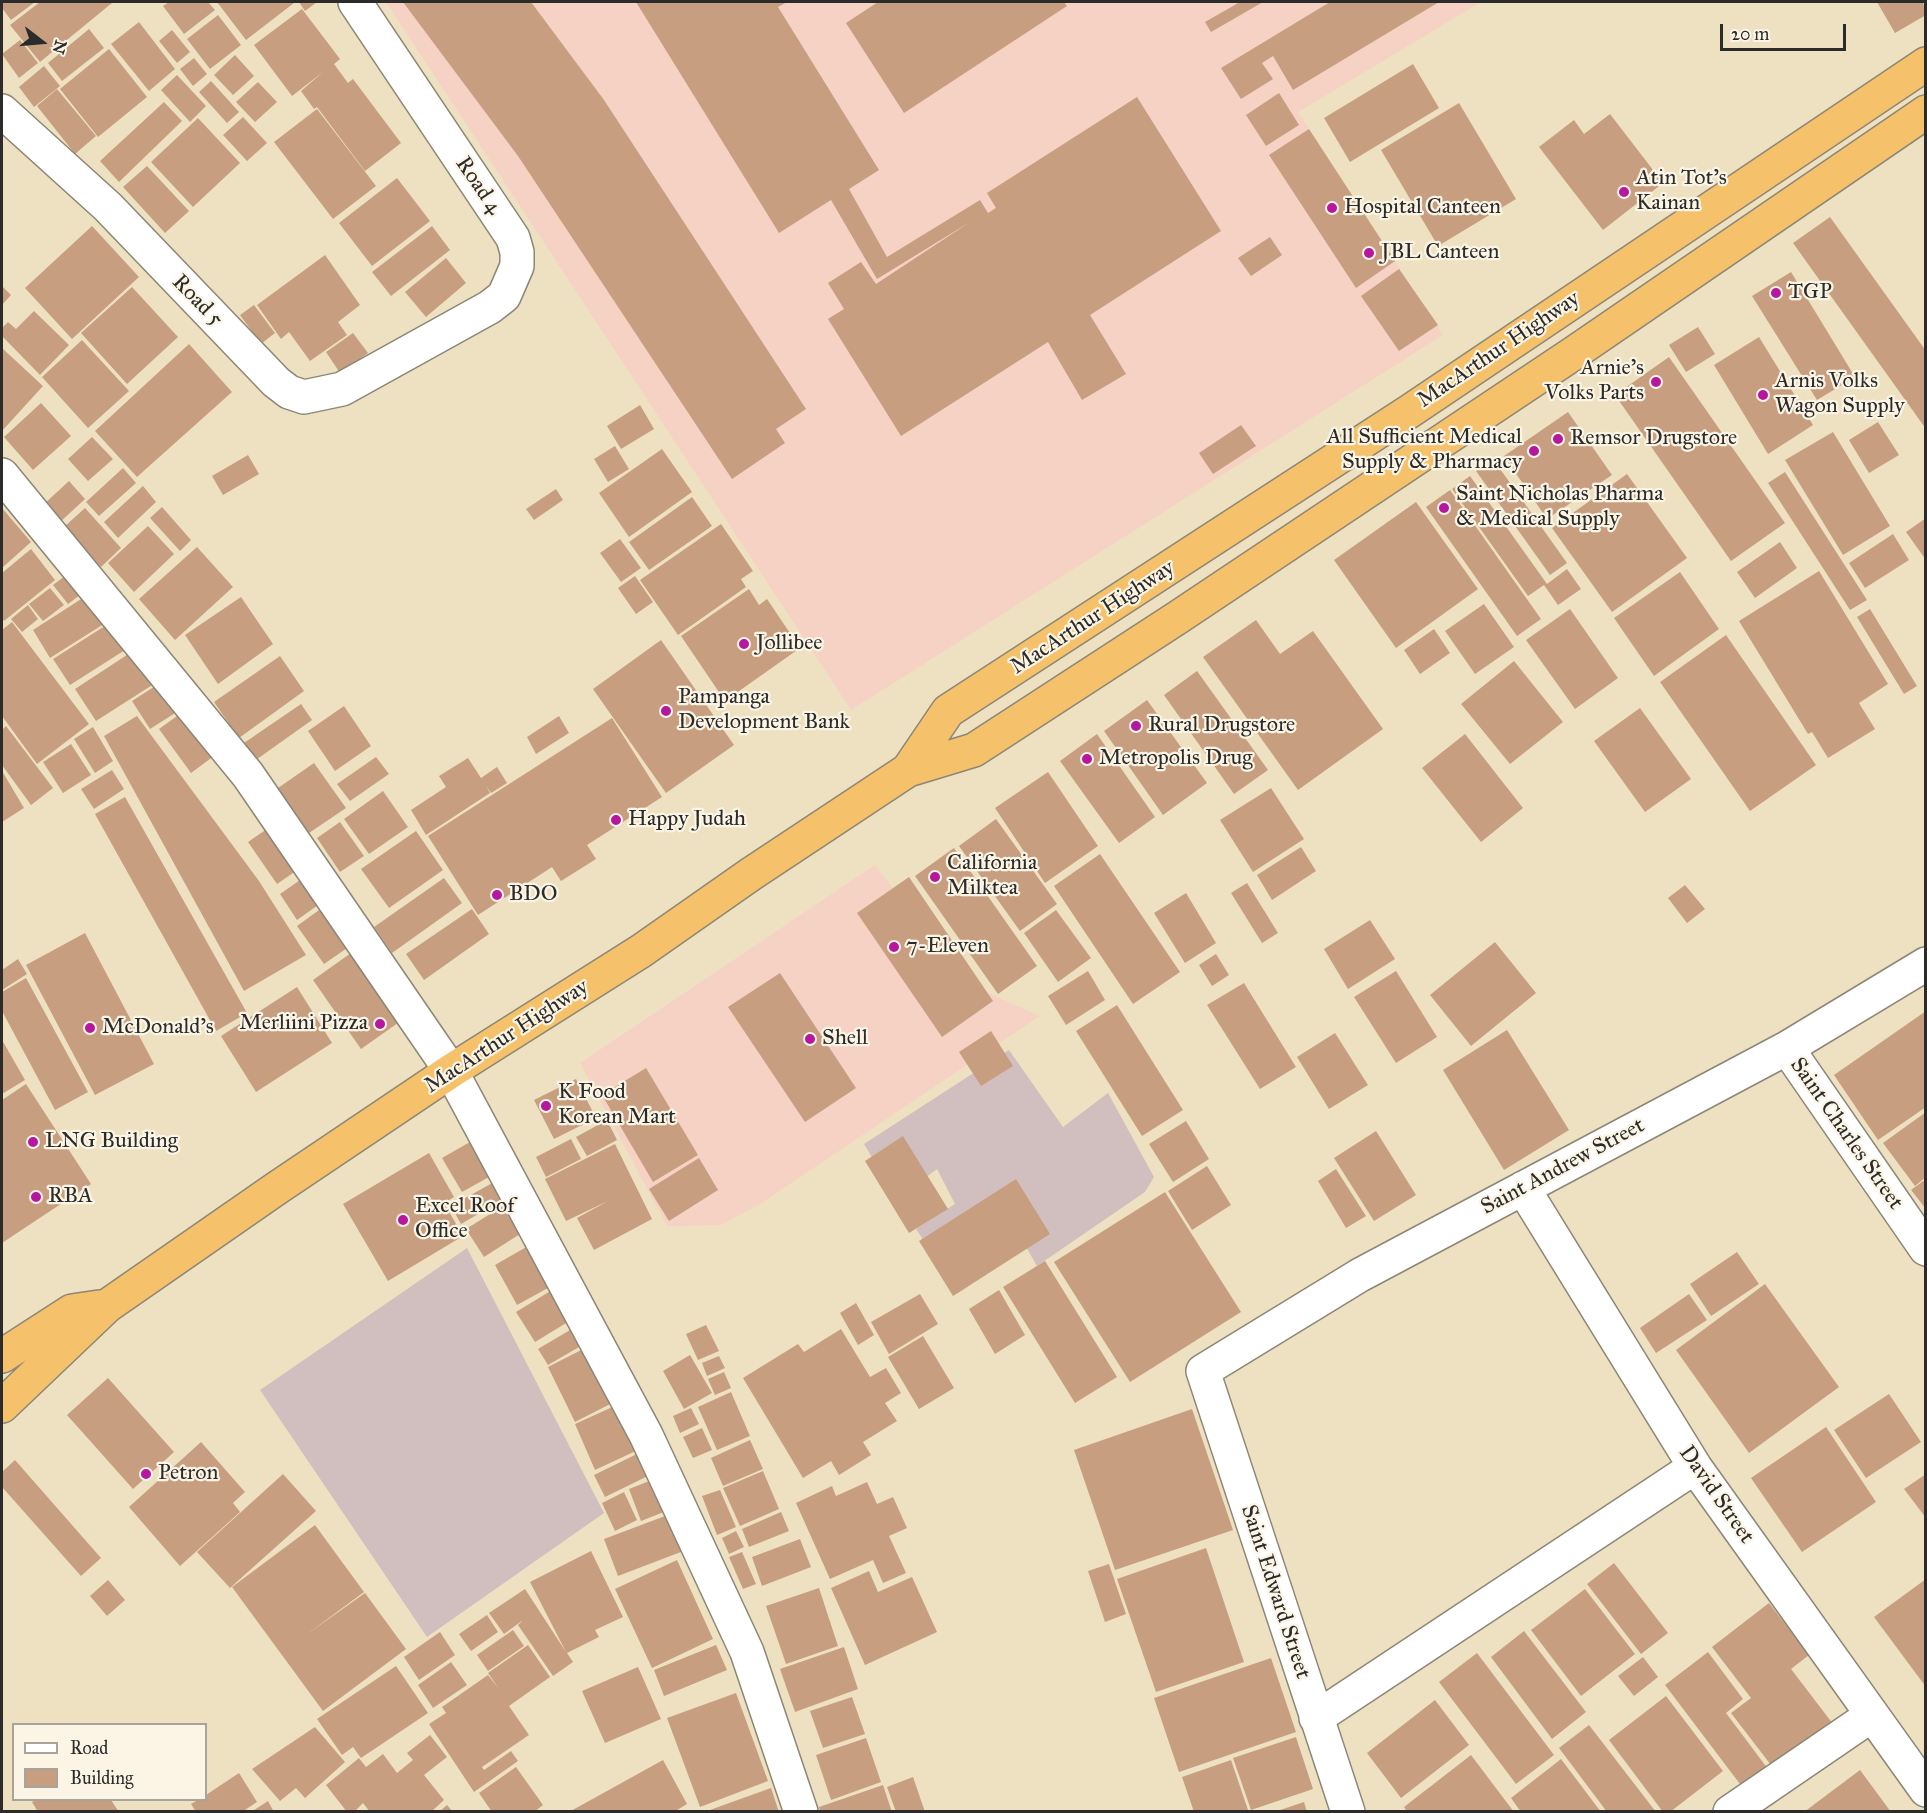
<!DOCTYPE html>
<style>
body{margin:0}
#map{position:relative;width:1927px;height:1813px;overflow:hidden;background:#ede1c1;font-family:"IM FELL Great Primer",serif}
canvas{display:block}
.frame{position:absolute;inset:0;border:3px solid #2b2b2b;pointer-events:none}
.legend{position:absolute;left:12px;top:1723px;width:195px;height:78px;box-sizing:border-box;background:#fcf5e5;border:2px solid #a8a49b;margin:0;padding:8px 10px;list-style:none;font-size:18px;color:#2b2b2b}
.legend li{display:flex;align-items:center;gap:12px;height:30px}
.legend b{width:30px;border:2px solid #a8a49b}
.north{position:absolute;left:12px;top:12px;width:60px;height:60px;-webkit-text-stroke:4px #fcf5e5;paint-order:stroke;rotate:106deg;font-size:16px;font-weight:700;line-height:24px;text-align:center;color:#2b2b2b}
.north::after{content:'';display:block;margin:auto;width:21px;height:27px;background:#2b2b2b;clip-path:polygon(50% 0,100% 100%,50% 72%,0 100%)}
.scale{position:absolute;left:1720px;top:24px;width:126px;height:27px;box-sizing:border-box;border:3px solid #2b2b2b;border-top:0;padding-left:8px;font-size:18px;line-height:21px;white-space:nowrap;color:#2b2b2b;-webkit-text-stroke:4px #fcf5e5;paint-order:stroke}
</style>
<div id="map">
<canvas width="1927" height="1813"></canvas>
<div class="frame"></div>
<ul class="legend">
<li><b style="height:8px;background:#fff"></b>Road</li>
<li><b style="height:16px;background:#c89e80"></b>Building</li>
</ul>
<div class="north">N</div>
<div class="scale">20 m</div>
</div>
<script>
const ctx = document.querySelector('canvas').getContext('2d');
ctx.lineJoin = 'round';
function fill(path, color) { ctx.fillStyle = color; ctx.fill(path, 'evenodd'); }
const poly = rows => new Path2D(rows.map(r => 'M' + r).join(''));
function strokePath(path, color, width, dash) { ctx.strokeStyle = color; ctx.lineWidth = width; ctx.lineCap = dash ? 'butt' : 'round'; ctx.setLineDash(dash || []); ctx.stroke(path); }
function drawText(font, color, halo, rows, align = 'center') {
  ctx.font = font + ' "IM FELL Great Primer",serif'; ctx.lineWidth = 4.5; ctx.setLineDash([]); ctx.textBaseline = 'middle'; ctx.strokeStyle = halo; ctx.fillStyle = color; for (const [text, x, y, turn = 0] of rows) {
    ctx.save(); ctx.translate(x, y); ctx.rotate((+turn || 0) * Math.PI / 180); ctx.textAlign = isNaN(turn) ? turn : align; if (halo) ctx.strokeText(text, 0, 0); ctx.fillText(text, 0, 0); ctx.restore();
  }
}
fill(poly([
 [386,2,1481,2,1298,112,1443,335,851,710],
 [875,865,964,982,1040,1016,760,1204,721,1225,667,1226,580,1063]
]), '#f6d2c5');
fill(poly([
 [1009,1050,1063,1127,1108,1093,1154,1177,1145,1192,1037,1266,1026,1247,958,1293,916,1229,955,1204,937,1169,897,1199,864,1144],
 [467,1248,604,1513,427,1637,260,1390]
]), '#d1bfbf');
fill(poly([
 [2,2,35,2,11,20,2,8],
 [40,2,111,2,112,3,40,62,10,25],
 [169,2,208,2,215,10,184,34,163,6],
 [217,2,293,2,294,3,246,40],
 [299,2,317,2,305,11],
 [403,2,531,2,604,100,806,409,776,429,785,443,732,479,518,156],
 [636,2,787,2,778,7,879,170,849,189,887,257,980,200,988,213,996,208,987,193,1137,97,1221,231,1090,315,1126,374,1082,400,1048,342,901,436,828,319,844,309,828,283,861,262,876,284,970,222,877,279,831,200,779,233],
 [878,2,1064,2,1067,6,904,113,846,23],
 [1240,2,1263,2,1211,32,1205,22],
 [1330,2,1439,2,1293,90,1273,56,1262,63,1273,79,1241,99,1221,68],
 [1877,2,1923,2,1926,15,1895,33],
 [302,9,340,59,334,64,348,83,353,79,401,143,365,171,317,107,314,109,301,91,323,72,292,96,254,45],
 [218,15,241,45,210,69,187,39],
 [139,22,175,69,149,91,111,44],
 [89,29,104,48,62,81,48,63],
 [172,30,190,52,177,63,159,41],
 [20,40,38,63,19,78,2,54],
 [109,49,147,97,98,137,60,89],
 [235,55,254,76,233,95,214,75],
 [194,58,207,74,193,86,180,69],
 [1413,64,1439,108,1350,162,1324,118],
 [44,66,60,86,34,107,19,87],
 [177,75,206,106,190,122,161,90],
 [211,81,239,112,227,123,199,92],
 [258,82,277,102,255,122,236,102],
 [57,89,96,136,75,154,37,106],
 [1279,93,1299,125,1266,146,1246,115],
 [164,102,182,121,119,182,100,161],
 [1459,103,1516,199,1438,246,1381,150],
 [317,109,376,186,333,219,274,142],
 [1610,114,1663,183,1603,230,1539,147,1574,120,1584,134],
 [243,117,267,143,247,161,223,135],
 [198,118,240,163,193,207,151,162],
 [1309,129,1395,261,1356,288,1269,155],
 [147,166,189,211,165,233,123,187],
 [397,178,430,221,372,266,339,223],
 [1830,217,1926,351,1926,429,1793,243],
 [92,226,139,277,72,339,25,288],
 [432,226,450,250,391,296,372,272],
 [1270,237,1282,255,1251,276,1238,258],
 [325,255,360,305,338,322,347,335,310,361,289,332,281,339,257,305],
 [446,258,466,283,426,317,405,292],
 [1399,269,1438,325,1399,351,1361,296],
 [1791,272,1855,377,1817,400,1752,296],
 [2,286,11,295,2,305],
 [132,287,178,337,127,384,81,333],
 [254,305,275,333,261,344,240,315],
 [34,311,69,345,40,375,2,336,2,328,8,322,16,329],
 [1698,327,1715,354,1686,372,1669,345],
 [353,333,368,353,340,373,326,352],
 [1759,337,1813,425,1768,454,1714,365],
 [82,340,129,391,88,428,42,377],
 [189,344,232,392,137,477,95,431],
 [2,348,43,386,2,431],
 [1669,357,1785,523,1731,561,1615,395],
 [41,403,71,436,33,470,4,437],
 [640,405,654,429,621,449,607,426],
 [1568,412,1612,475,1547,519,1504,456],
 [1878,422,1899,455,1869,473,1849,440],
 [1241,425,1256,446,1213,474,1199,453],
 [1833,432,1890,526,1843,555,1785,460],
 [92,437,113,459,88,481,68,459],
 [615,446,629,469,608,482,594,459],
 [662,449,692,492,629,537,599,493],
 [248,455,259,474,223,495,212,476],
 [1493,459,1567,563,1550,575,1476,471],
 [123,468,136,483,99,516,86,502],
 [1785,472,1867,600,1850,610,1768,483],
 [1627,474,1687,558,1612,612,1552,528],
 [1470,476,1547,584,1567,569,1581,589,1558,605,1544,585,1528,596,1452,489],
 [69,481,85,499,59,523,43,505],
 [143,486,156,502,118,538,104,522],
 [556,489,563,500,534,520,526,509],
 [1450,490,1541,619,1517,636,1426,507],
 [692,497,712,526,649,570,629,542],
 [1416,502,1478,589,1396,648,1334,560],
 [162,507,191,540,180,551,150,518],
 [2,508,31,542,2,568],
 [85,508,121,548,101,567,64,527],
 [1926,518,1926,560,1906,532],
 [721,524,753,571,741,579,746,587,678,635,640,580],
 [148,526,174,554,134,592,108,563],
 [1893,534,1909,560,1865,588,1849,563],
 [620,539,641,568,621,582,600,553],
 [1780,542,1797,568,1755,598,1737,572],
 [197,547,233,587,175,640,139,599],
 [31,549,55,580,4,621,2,618,2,573],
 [1819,571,1888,684,1859,703,1875,729,1828,758,1812,732,1808,734,1739,621],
 [1680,572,1719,629,1654,676,1614,618],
 [65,576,80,595,68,604,53,585],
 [635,576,653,602,636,614,618,588],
 [50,588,64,605,43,621,29,604],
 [749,589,759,605,767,599,800,648,725,701,681,636],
 [89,594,107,622,50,658,33,630],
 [241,597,273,644,218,684,185,635],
 [1484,604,1514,647,1475,674,1445,631],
 [28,605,38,619,22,632,11,619],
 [1570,609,1618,678,1575,709,1526,640],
 [1870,609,1917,686,1904,694,1857,617],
 [1256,620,1280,654,1313,631,1383,729,1298,790,1203,657],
 [12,622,89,724,37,764,2,716,2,630],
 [108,624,125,650,70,685,53,659],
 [1434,629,1450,653,1420,674,1404,650],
 [1726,635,1816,765,1750,811,1660,682],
 [661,640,734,745,666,793,593,689],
 [136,649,157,682,96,721,75,689],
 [280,656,304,691,239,738,214,702],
 [1514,661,1563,722,1510,764,1461,704],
 [1197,671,1268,770,1234,794,1164,695],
 [160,683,183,708,150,729,132,701],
 [1147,700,1207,783,1163,815,1104,731],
 [301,704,312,720,253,762,241,745],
 [191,706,222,750,191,773,159,729],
 [344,706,371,746,335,771,308,731],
 [1640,708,1691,779,1645,812,1594,741],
 [137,716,259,881,306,955,244,991,104,736],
 [559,716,569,733,536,754,527,737],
 [612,718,662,797,587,845,596,859,577,871,561,881,552,867,478,915,428,836],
 [6,726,53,788,31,805,2,765,2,730],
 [93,727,113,761,95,773,74,739],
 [1097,734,1155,817,1119,843,1060,761],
 [1465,734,1523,808,1481,842,1422,768],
 [71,744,91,775,63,793,43,762],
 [376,757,389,774,350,801,337,784],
 [468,758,481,778,497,767,507,783,491,793,486,786,490,793,426,835,411,810,446,787,439,776],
 [314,763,346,808,309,833,278,788],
 [112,770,124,789,94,809,81,789],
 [2,771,24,808,2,822],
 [1048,772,1098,846,1045,883,995,808],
 [1271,788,1304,839,1253,872,1220,820],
 [383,791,408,827,369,854,344,819],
 [125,797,247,1013,216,1031,95,814],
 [996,819,1057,904,1020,931,959,846],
 [277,822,306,864,277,884,248,842],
 [340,822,364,856,340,872,317,838],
 [416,831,443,870,389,908,361,869],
 [1301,847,1316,871,1272,900,1257,875],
 [954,848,1037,966,998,994,915,876],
 [1100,854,1180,972,1133,1004,1054,886],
 [909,877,993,1001,942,1037,857,913],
 [303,878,321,903,297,920,280,894],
 [444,878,462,903,392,953,374,927],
 [1247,883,1278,933,1262,943,1231,893],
 [1685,885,1705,909,1687,923,1668,898],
 [1186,893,1216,943,1185,963,1154,913],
 [326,905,353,944,324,964,297,926],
 [472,909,489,934,424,980,406,954],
 [1056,910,1091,958,1058,982,1024,933],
 [1370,920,1395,959,1348,989,1324,949],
 [85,933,154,1064,95,1095,26,965],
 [1495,942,1536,993,1471,1046,1430,995],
 [358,948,405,1018,361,1049,313,980],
 [1216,954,1229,975,1212,986,1199,965],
 [18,959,27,974,2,990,2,970],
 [1088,971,1105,1000,1066,1025,1048,996],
 [1396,971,1437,1037,1396,1063,1354,997],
 [780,973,856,1088,805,1122,728,1007],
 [26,978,88,1092,55,1110,2,1011,2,992],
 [1244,983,1296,1067,1260,1089,1207,1005],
 [297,987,332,1043,256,1092,221,1036],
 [1117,1005,1183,1110,1142,1136,1076,1031],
 [1926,1011,1926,1107,1878,1140,1834,1075],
 [1507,1030,1569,1130,1504,1170,1443,1070],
 [991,1031,1013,1066,981,1086,959,1052],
 [1335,1033,1368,1085,1329,1109,1297,1057],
 [2,1040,25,1080,2,1094],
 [646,1068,698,1155,653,1182,602,1095],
 [576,1079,596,1118,554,1139,534,1100],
 [26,1084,91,1184,2,1243,2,1100],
 [1926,1112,1926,1177,1915,1186,1883,1143],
 [607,1120,617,1140,587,1156,576,1137],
 [1186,1121,1209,1159,1173,1182,1149,1144],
 [1376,1131,1416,1195,1374,1221,1334,1158],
 [903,1136,948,1209,909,1233,865,1161],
 [571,1139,581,1159,546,1177,536,1157],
 [470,1142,489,1177,462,1192,442,1158],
 [615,1144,652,1219,594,1250,577,1218,608,1201,566,1221,545,1179],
 [429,1153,454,1197,444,1203,463,1236,388,1281,343,1204],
 [699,1158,718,1190,669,1221,649,1189],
 [1207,1166,1231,1205,1192,1230,1168,1191],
 [1336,1169,1366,1216,1346,1228,1318,1181],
 [1016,1179,1050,1234,953,1296,919,1241],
 [1926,1179,1926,1209,1911,1190],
 [494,1182,504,1199,461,1224,451,1206],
 [1165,1192,1241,1312,1130,1382,1054,1262],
 [503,1206,520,1234,484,1257,466,1229],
 [535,1242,557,1283,517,1305,495,1265],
 [1737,1252,1759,1284,1711,1316,1690,1284],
 [1045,1261,1117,1377,1075,1403,1003,1287],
 [1765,1284,1839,1387,1749,1453,1676,1350],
 [557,1287,576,1317,535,1342,516,1312],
 [999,1290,1025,1335,995,1354,969,1309],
 [920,1294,938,1324,889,1354,871,1322],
 [1689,1294,1707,1320,1656,1353,1640,1328],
 [856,1303,874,1335,858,1345,840,1313],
 [706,1325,719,1351,698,1360,686,1334],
 [841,1329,870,1377,886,1368,901,1393,885,1403,897,1421,863,1442,871,1455,839,1475,831,1461,803,1478,743,1378,798,1344,804,1352],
 [570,1330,579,1347,548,1365,538,1349],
 [923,1336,954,1388,919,1409,888,1357],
 [591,1345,618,1400,575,1422,548,1367],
 [690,1355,712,1393,684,1409,663,1371],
 [719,1356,725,1368,707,1376,702,1363],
 [724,1372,731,1388,715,1395,708,1379],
 [108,1378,174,1452,133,1489,67,1415],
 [731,1392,750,1436,717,1450,698,1407],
 [1889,1394,1921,1442,1866,1478,1834,1430],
 [619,1404,640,1449,595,1470,575,1424],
 [691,1408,699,1424,680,1433,673,1416],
 [1192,1409,1233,1530,1115,1570,1074,1450],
 [1826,1427,1876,1502,1802,1552,1751,1478],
 [702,1428,712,1450,693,1458,683,1437],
 [750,1440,763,1469,723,1486,711,1458],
 [201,1442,245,1492,233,1503,240,1512,180,1566,129,1507],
 [641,1452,652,1474,605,1497,594,1475],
 [15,1460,101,1558,81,1576,2,1487,2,1472],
 [763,1471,779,1509,740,1526,723,1488],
 [283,1474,316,1511,230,1588,197,1552],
 [1926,1474,1926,1518,1904,1489],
 [657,1478,669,1510,641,1521,629,1489],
 [867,1482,877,1504,893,1497,907,1528,889,1536,906,1573,883,1583,873,1560,830,1579,796,1503,832,1486,836,1496],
 [720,1490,736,1527,717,1535,702,1496],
 [624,1492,637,1520,615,1531,602,1503],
 [781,1512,789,1531,749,1547,742,1529],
 [673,1513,686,1550,618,1576,604,1539],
 [315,1525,364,1592,306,1635,365,1593,406,1649,323,1711,232,1587],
 [736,1531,744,1547,729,1554,722,1538],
 [800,1539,811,1567,762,1586,752,1557],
 [1206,1548,1244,1662,1156,1692,1117,1579],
 [591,1551,623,1617,595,1630,599,1637,567,1653,573,1662,553,1676,518,1625,523,1620,504,1634,489,1613,525,1589,566,1652,530,1582],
 [742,1552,756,1584,743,1589,729,1557],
 [677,1560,713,1639,652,1668,615,1589],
 [1614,1563,1668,1633,1641,1654,1587,1584],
 [1109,1564,1126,1614,1105,1622,1088,1571],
 [869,1571,878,1592,912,1577,937,1632,865,1665,831,1588],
 [1926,1579,1926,1687,1874,1617],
 [108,1580,125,1600,107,1616,90,1596],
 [819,1588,838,1646,786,1664,766,1606],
 [1585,1589,1635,1654,1581,1696,1531,1630],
 [1769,1603,1809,1655,1791,1669,1833,1724,1774,1769,1731,1713,1751,1698,1712,1647],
 [487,1615,498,1632,471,1651,459,1634],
 [513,1630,524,1646,488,1671,477,1655],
 [1524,1631,1586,1712,1552,1739,1491,1657],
 [440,1632,455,1655,419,1680,404,1657],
 [528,1645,550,1677,509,1706,529,1735,482,1767,484,1770,511,1751,518,1761,474,1792,429,1724,446,1713,442,1707,488,1675,499,1689,488,1673],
 [716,1645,727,1670,664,1696,654,1670],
 [844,1647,858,1689,795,1712,780,1669],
 [1708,1652,1743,1699,1726,1713,1768,1769,1743,1788,1665,1685],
 [1477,1653,1554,1755,1516,1784,1439,1682],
 [1643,1657,1658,1677,1634,1696,1618,1676],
 [1271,1658,1296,1732,1179,1772,1154,1698],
 [451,1662,467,1685,433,1708,418,1685],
 [396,1666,428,1713,361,1758,353,1747,342,1755,317,1719],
 [638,1667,661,1719,605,1743,582,1691],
 [736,1693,768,1781,700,1807,667,1718],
 [1666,1696,1723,1771,1670,1812,1663,1812,1609,1740],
 [852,1697,865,1734,823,1748,810,1711],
 [1435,1700,1469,1745,1401,1798,1367,1753],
 [1589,1725,1656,1812,1607,1812,1559,1748],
 [315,1727,345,1762,305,1798,296,1788,280,1801,252,1769],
 [430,1735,447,1757,424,1775,444,1800,431,1812,370,1812,363,1803,354,1812,347,1812,326,1785,359,1758,366,1767,383,1754,397,1773,413,1760,407,1753],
 [1296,1737,1313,1789,1251,1810,1233,1758],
 [866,1738,881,1782,831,1800,816,1755],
 [1471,1755,1514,1812,1407,1812,1404,1807],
 [1561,1759,1601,1812,1521,1812,1511,1798],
 [663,1760,687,1804,674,1812,569,1812],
 [1231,1760,1248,1810,1194,1812,1182,1777],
 [516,1767,543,1805,534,1812,492,1812,479,1793],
 [1860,1770,1891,1812,1804,1812],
 [239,1773,257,1802,242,1812,196,1812,191,1804,198,1800,206,1800,206,1795],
 [913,1777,925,1812,896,1812,887,1787],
 [883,1785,892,1812,820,1812,819,1807],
 [771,1788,779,1812,707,1812,707,1811],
 [36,1800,111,1800,119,1812,38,1812,32,1802],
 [268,1801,274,1812,251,1812],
 [1304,1802,1307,1812,1277,1812,1277,1811],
 [447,1805,453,1812,439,1812]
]), '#c89e80');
const minor = poly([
 [2,111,108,207,276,382,289,392,304,397,342,389,490,307,504,296,517,266,517,252,513,238,355,2],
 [2,475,248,775,451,1071,646,1435,747,1652,801,1812],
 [1787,1048,1926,1249],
 [1523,1188,1695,1467,1926,1790],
 [1316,1718,1695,1467],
 [1348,1812,1203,1371,1360,1275,1787,1048,1926,964],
 [1730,1812,1872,1715]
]);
const trunk = poly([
 [908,770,948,711,1410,411,1926,64],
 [2,1356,72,1311,99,1307],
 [2,1406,107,1306,277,1188,451,1071,641,951,751,874,908,770,974,750,1177,618,1574,353,1926,112]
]);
strokePath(minor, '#8c8676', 36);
strokePath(trunk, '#8c8676', 36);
strokePath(minor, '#fff', 33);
strokePath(trunk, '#f5c16b', 33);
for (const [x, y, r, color] of [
 [1624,192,6,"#b5179e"],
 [1332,208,6,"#b5179e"],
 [1369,253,6,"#b5179e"],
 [1776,293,6,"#b5179e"],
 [1656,382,6,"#b5179e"],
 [1763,395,6,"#b5179e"],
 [1558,439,6,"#b5179e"],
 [1534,451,6,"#b5179e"],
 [1444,508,6,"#b5179e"],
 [744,644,6,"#b5179e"],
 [666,711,6,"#b5179e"],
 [1136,726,6,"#b5179e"],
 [1087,759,6,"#b5179e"],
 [616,820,6,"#b5179e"],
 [935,877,6,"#b5179e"],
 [497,895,6,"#b5179e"],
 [894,947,6,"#b5179e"],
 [380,1024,6,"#b5179e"],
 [90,1028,6,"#b5179e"],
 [810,1039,6,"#b5179e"],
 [546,1106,6,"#b5179e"],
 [33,1142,6,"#b5179e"],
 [36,1197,6,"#b5179e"],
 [403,1220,6,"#b5179e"],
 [146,1474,6,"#b5179e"]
]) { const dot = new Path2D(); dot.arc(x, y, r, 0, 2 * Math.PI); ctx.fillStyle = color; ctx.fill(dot); strokePath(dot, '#fcf5e5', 2); }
drawText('22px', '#2b2b2b', '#fcf5e5', [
 ["Atin Tot's",1636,179],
 ["Kainan",1636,204],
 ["Hospital Canteen",1344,208],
 ["JBL Canteen",1381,253],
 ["TGP",1788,293],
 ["Arnie's",1644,369,"right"],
 ["Volks Parts",1644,394,"right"],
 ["Arnis Volks",1775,382],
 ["Wagon Supply",1775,407],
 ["All Sufficient Medical",1522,438,"right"],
 ["Supply & Pharmacy",1522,463,"right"],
 ["Remsor Drugstore",1570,439],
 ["Saint Nicholas Pharma",1456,495],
 ["& Medical Supply",1456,520],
 ["Jollibee",756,644],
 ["Pampanga",678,698],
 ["Development Bank",678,723],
 ["Rural Drugstore",1148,726],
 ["Metropolis Drug",1099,759],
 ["Happy Judah",628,820],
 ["California",947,864],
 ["Milktea",947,889],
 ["BDO",509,895],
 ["7-Eleven",906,947],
 ["Merliini Pizza",368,1024,"right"],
 ["McDonald's",102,1028],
 ["Shell",822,1039],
 ["K Food",558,1093],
 ["Korean Mart",558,1118],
 ["LNG Building",45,1142],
 ["RBA",48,1197],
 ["Excel Roof",415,1207],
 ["Office",415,1232],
 ["Petron",158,1474]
], 'left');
drawText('22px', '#2b2b2b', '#fcf5e5', [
 ["Road 4",478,186,56],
 ["Road 5",197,301,46],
 ["MacArthur Highway",1499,350,-34],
 ["MacArthur Highway",1093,618,-33],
 ["MacArthur Highway",507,1037,-33],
 ["Saint Charles Street",1846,1134,55],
 ["Saint Andrew Street",1563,1167,-28],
 ["David Street",1716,1495,55],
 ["Saint Edward Street",1275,1592,72]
]);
</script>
